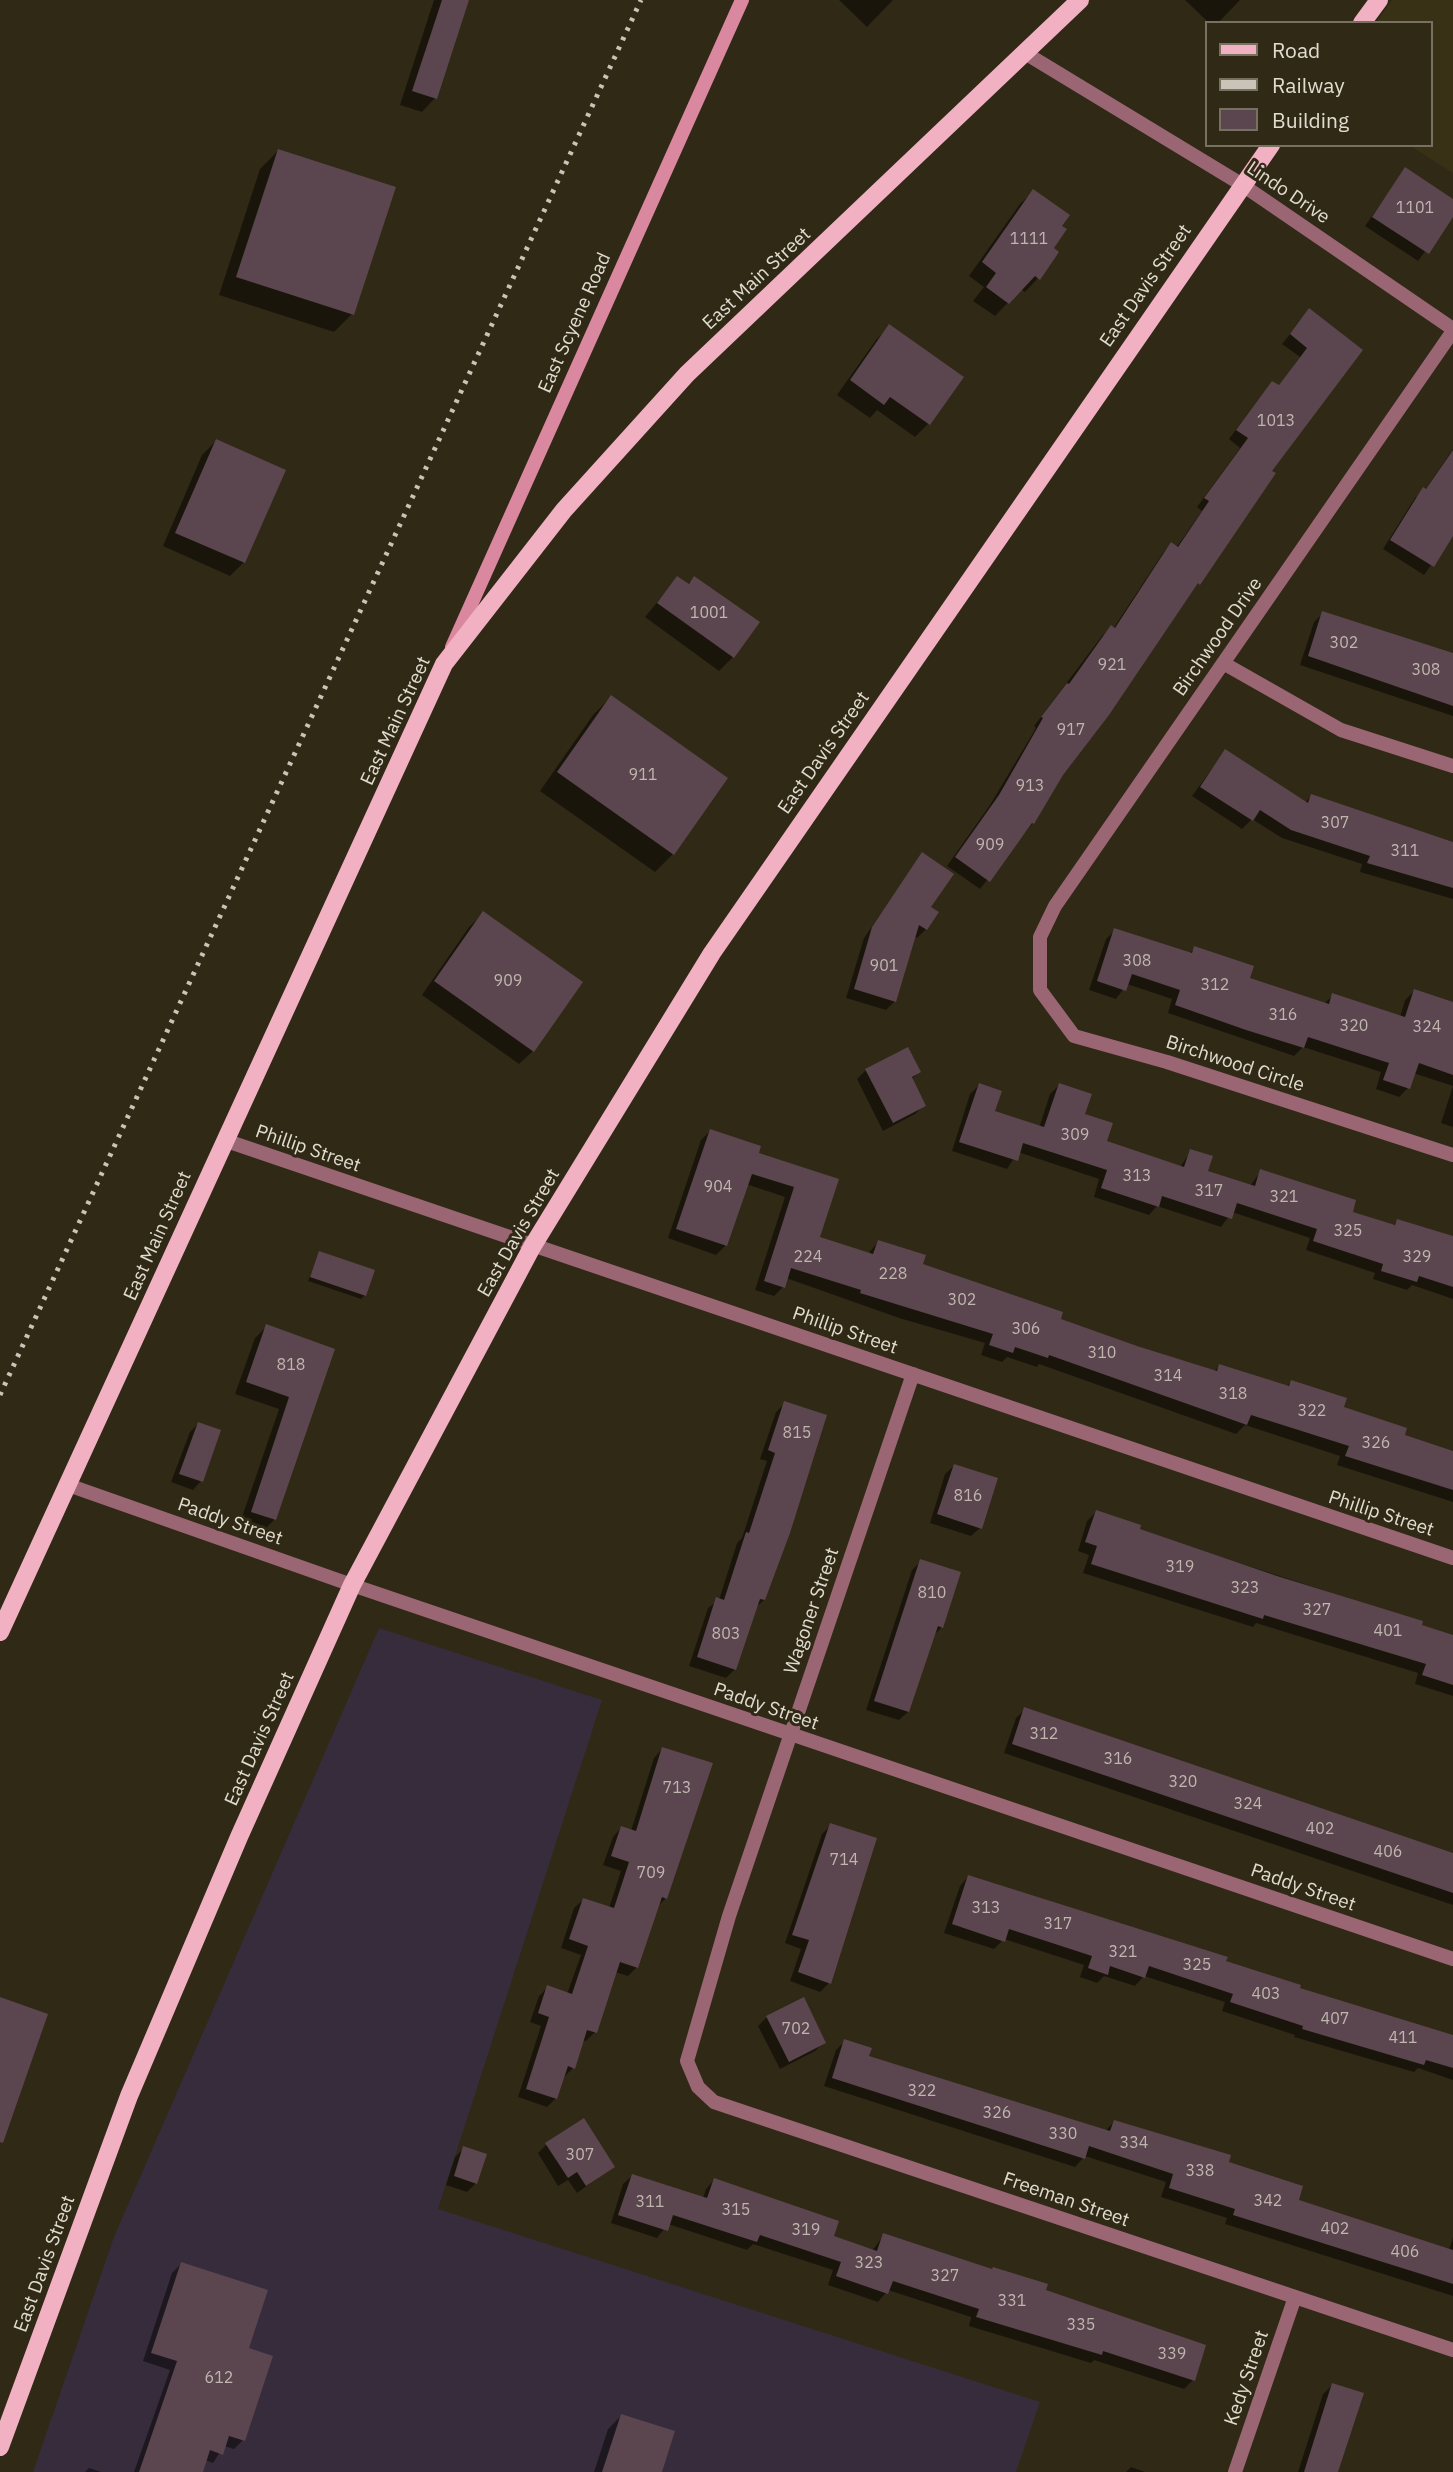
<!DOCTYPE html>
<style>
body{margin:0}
#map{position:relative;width:1453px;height:2472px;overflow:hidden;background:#302916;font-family:"IBM Plex Sans",sans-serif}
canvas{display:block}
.legend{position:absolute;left:1205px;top:21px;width:228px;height:126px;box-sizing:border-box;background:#302916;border:2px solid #767160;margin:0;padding:9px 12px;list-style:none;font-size:21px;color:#e0dcd0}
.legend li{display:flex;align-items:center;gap:14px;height:35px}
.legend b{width:35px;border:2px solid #767160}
</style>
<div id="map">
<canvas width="1453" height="2472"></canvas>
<ul class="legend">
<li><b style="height:9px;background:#f2b1c2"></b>Road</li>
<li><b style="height:9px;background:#c9c4b7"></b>Railway</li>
<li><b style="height:19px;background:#5b454e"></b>Building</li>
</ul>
</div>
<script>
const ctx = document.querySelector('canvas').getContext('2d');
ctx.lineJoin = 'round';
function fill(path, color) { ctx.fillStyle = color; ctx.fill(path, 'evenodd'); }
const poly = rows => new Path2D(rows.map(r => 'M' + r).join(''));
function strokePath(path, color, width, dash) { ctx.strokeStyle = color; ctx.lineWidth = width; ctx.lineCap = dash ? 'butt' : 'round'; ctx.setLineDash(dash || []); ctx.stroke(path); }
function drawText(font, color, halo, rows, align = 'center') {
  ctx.font = font + ' "IBM Plex Sans",sans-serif'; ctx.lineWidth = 6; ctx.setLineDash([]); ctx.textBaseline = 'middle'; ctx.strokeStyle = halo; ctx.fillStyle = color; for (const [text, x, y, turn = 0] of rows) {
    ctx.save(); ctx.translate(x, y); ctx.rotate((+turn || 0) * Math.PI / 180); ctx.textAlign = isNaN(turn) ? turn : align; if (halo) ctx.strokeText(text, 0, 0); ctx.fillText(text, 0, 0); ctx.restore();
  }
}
fill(poly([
 [1392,0,1453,0,1453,173,1409,145,1430,145,1430,23,1376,23]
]), '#393116');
fill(poly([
 [379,1628,602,1700,438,2209,1040,2402,1016,2472,33,2472,114,2237]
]), '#372c3b');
fill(poly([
 [434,0,467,0,435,98,422,112,400,105],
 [839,0,893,0,867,27],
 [1185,0,1240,0,1218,23,1209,23],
 [278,151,352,314,334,332,219,295,260,169],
 [1405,169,1453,201,1453,213,1418,261,1365,226],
 [1034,191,1060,226,1038,278,1025,292,1021,289,995,316,973,301,984,287,969,276,1020,204],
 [1309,311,1361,350,1270,471,1062,774,1033,823,980,889,947,866,990,805,1036,728,1034,726,1102,636,1111,627,1113,629,1163,553,1171,544,1176,548,1202,511,1197,507,1240,448,1229,439,1264,392,1273,383,1278,387,1300,357,1282,344],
 [890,326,928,424,915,437,877,410,870,418,837,395,876,340],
 [216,441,244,562,230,576,163,546,202,455],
 [1453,449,1453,533,1424,575,1383,549,1415,498,1425,490],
 [677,578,687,585,694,578,733,657,719,671,645,617],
 [1323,613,1453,655,1453,716,1300,665,1314,622],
 [611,697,673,854,655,872,540,791,593,715],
 [1225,751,1305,803,1311,796,1453,842,1453,899,1360,872,1362,864,1282,838,1252,819,1242,829,1192,796],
 [922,854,929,907,926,929,917,938,914,936,895,1001,886,1010,846,998,864,938],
 [483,914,533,1051,519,1064,422,995,469,927],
 [1115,930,1189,954,1195,948,1248,979,1324,1004,1333,995,1400,1017,1405,1000,1414,991,1453,1004,1453,1127,1441,1123,1453,1086,1413,1073,1408,1088,1399,1097,1376,1089,1381,1072,1303,1047,1294,1056,1168,1013,1172,999,1127,984,1116,999,1089,990,1106,939],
 [866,1070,919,1072,911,1080,924,1105,915,1114,883,1131,857,1079],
 [979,1085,993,1113,1039,1128,1050,1094,1059,1085,1104,1143,1180,1167,1191,1151,1206,1172,1250,1186,1261,1171,1351,1213,1392,1226,1397,1221,1453,1238,1453,1299,1412,1285,1407,1290,1373,1279,1375,1273,1306,1250,1310,1238,1232,1212,1221,1227,1157,1206,1149,1215,1094,1197,1099,1179,1018,1152,1007,1169,952,1151,970,1094],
 [710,1131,757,1154,837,1180,818,1238,868,1254,878,1242,921,1265,1058,1320,1213,1372,1220,1366,1286,1387,1291,1382,1403,1436,1453,1453,1453,1502,1337,1465,1340,1456,1245,1425,1236,1434,1039,1364,1037,1367,1007,1357,1002,1362,981,1355,985,1343,899,1318,786,1278,783,1287,774,1296,755,1290,785,1197,746,1184,726,1245,716,1255,668,1238,701,1140],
 [319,1253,365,1295,361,1299,308,1281],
 [267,1326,333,1350,275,1519,263,1531,240,1523,279,1409,235,1394,255,1338],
 [785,1403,764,1600,754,1609,735,1669,726,1678,689,1666,708,1608,719,1600,737,1543,742,1538,767,1461,760,1459,776,1412],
 [198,1424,201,1481,193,1490,171,1482,190,1432],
 [954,1466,980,1528,971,1536,930,1523,945,1474],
 [1096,1512,1138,1530,1421,1622,1419,1626,1453,1637,1453,1696,1415,1684,1418,1673,1256,1623,1253,1627,1083,1573,1089,1555,1078,1551,1087,1521],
 [921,1561,942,1627,933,1636,908,1712,899,1720,866,1710,912,1570],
 [1025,1709,1453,1855,1453,1905,1004,1753,1016,1718],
 [662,1749,666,1898,656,1908,637,1967,628,1976,615,1972,595,2032,586,2041,582,2040,573,2068,564,2077,556,2098,547,2107,518,2097,541,2026,530,2022,539,1996,548,1987,567,1994,581,1955,561,1948,574,1908,583,1900,609,1908,621,1871,603,1865,613,1837,621,1828,631,1831,654,1758],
 [831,1825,829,1983,820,1992,790,1981,801,1949,785,1943,822,1834],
 [968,1877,1298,1989,1453,2037,1453,2080,1418,2068,1414,2072,1294,2037,1295,2035,1222,2011,1225,2002,1144,1976,1135,1986,1104,1976,1097,1983,1080,1977,1084,1965,1004,1939,994,1949,944,1933,960,1886],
 [767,2017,824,2042,815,2051,780,2069,758,2026],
 [845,2041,867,2057,1105,2131,1114,2122,1227,2163,1296,2201,1449,2250,1453,2237,1453,2296,1225,2224,1227,2218,1161,2197,1166,2182,1085,2156,1075,2167,824,2086,836,2050],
 [546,2145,613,2167,577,2193,568,2180,558,2186,538,2153],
 [464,2148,476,2183,467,2192,446,2185,455,2157],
 [632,2176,703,2198,706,2189,714,2180,832,2237,872,2251,884,2235,1044,2291,1193,2380,1184,2389,1094,2360,1091,2363,969,2326,971,2317,888,2290,878,2302,828,2285,833,2270,753,2244,747,2250,668,2224,657,2238,611,2223,623,2184],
 [181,2264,247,2349,243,2440,234,2449,224,2446,213,2463,205,2460,201,2472,134,2472,170,2370,143,2361,172,2273],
 [1332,2385,1336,2472,1298,2472,1323,2394],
 [621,2416,660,2472,594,2472,608,2429],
 [1131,2467,1145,2472,1126,2472],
 [89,2468,101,2472,85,2472]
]), '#0007');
fill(poly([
 [442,0,469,0,437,99,412,91],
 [278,149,396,187,354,315,236,277],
 [1405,167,1453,199,1453,217,1429,254,1372,217],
 [1033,189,1070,215,1062,226,1067,229,1054,248,1059,252,1040,280,1035,276,1009,304,986,287,996,273,982,262],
 [1309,308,1363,350,1272,471,1276,473,1200,585,1198,583,1109,715,1063,775,1034,824,1032,823,990,882,955,857,999,795,1043,718,1041,717,1067,683,1069,684,1111,625,1115,628,1171,542,1178,547,1209,501,1204,498,1248,438,1236,430,1272,381,1279,385,1307,348,1290,334],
 [889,324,964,377,930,425,890,397,884,405,850,380],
 [216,439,286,470,245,563,175,533],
 [1453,450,1453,536,1434,567,1390,540,1423,487,1426,489],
 [677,576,689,584,694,576,760,622,734,658,657,603],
 [1322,611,1453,653,1453,706,1308,656],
 [611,695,728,778,674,855,557,772],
 [1225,749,1308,803,1311,794,1453,842,1453,888,1367,863,1370,856,1291,830,1260,810,1253,821,1200,787],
 [922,852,954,874,931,907,939,912,927,930,919,925,896,1002,854,989,872,927],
 [483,911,583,982,534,1052,434,981],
 [1114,928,1192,953,1194,946,1254,966,1250,978,1329,1004,1332,993,1405,1017,1414,989,1453,1002,1453,1075,1419,1063,1410,1089,1383,1080,1389,1063,1308,1037,1304,1048,1246,1030,1175,1005,1180,990,1132,974,1126,991,1097,981],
 [908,1047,921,1072,912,1077,926,1106,893,1123,865,1069],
 [979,1083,1002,1091,995,1111,1044,1127,1059,1083,1092,1094,1085,1114,1113,1123,1107,1141,1184,1167,1190,1149,1213,1156,1208,1171,1255,1186,1260,1169,1356,1200,1353,1212,1395,1225,1397,1219,1453,1236,1453,1287,1419,1276,1417,1282,1381,1271,1383,1264,1313,1241,1317,1229,1237,1203,1232,1219,1162,1196,1159,1207,1101,1188,1107,1170,1023,1143,1018,1161,959,1142],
 [710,1129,761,1146,759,1153,839,1179,820,1237,873,1254,878,1240,926,1255,923,1264,1063,1312,1061,1319,1137,1346,1217,1371,1219,1364,1289,1386,1291,1380,1347,1398,1344,1407,1407,1428,1405,1435,1453,1451,1453,1490,1345,1456,1349,1446,1251,1415,1247,1425,1049,1355,1048,1358,1015,1347,1013,1353,989,1345,993,1334,860,1293,861,1290,791,1268,785,1288,764,1281,794,1187,752,1174,727,1246,676,1229],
 [319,1251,375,1270,366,1296,310,1277],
 [266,1324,335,1349,276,1520,251,1512,289,1397,246,1382],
 [784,1401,827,1415,790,1533,765,1600,760,1599,736,1670,697,1657,716,1597,724,1600,746,1532,749,1533,775,1453,768,1450],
 [198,1422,221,1430,203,1482,179,1474],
 [954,1464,998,1478,982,1529,937,1514],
 [1096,1510,1141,1525,1140,1529,1277,1576,1423,1621,1422,1625,1453,1635,1453,1685,1422,1675,1426,1664,1264,1615,1263,1619,1091,1564,1097,1546,1085,1542],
 [920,1559,961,1572,943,1628,938,1626,909,1712,874,1701],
 [1024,1707,1453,1853,1453,1893,1012,1744],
 [662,1747,713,1763,667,1899,662,1897,638,1968,620,1962,597,2033,587,2030,575,2069,568,2066,557,2099,526,2089,549,2017,538,2013,547,1985,572,1994,588,1946,569,1939,583,1898,614,1908,629,1862,611,1856,621,1826,636,1831],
 [830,1823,877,1838,831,1984,798,1972,809,1940,792,1935],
 [968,1875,1228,1957,1226,1961,1301,1985,1300,1988,1453,2035,1453,2068,1426,2060,1424,2065,1302,2029,1303,2026,1230,2002,1233,1994,1149,1966,1145,1978,1110,1966,1108,1975,1088,1968,1092,1956,1009,1929,1005,1942,952,1924],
 [0,1997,48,2014,3,2143,0,2142],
 [804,1997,826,2043,789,2062,766,2016],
 [844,2039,872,2048,869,2056,1110,2131,1114,2120,1231,2155,1229,2162,1303,2186,1299,2200,1453,2250,1453,2284,1233,2215,1235,2209,1169,2188,1173,2174,1089,2146,1085,2159,832,2078],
 [584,2118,615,2167,586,2186,577,2172,568,2178,545,2143],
 [463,2146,487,2154,477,2184,454,2176],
 [632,2174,707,2198,714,2178,839,2221,834,2236,877,2251,883,2233,992,2269,993,2267,1048,2284,1046,2290,1206,2345,1195,2381,1103,2351,1102,2355,976,2317,979,2309,893,2281,888,2294,836,2276,841,2262,760,2235,757,2242,673,2215,668,2231,618,2215],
 [181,2262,268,2290,249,2348,273,2356,245,2441,229,2436,223,2455,210,2450,203,2472,139,2472,177,2361,151,2353],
 [1332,2383,1364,2393,1338,2472,1304,2472],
 [621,2414,675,2431,662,2472,602,2472]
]), '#5b454e');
strokePath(poly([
 [1025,53,1241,184,1453,329],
 [1453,331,1055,906,1040,937,1040,990,1074,1036,1167,1062,1453,1155],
 [1223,663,1341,730,1453,766],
 [224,1140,1453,1558],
 [913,1374,729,1916,687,2061,698,2087,714,2102,1453,2350],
 [68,1485,352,1585,1453,1959],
 [1235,2472,1295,2297]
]), '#9a6674', 14);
strokePath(poly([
 [452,647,742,0]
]), '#da889f', 14);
strokePath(poly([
 [1362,23,1379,0],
 [0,1632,444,664,564,510,687,374,1080,0],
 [0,2447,129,2096,239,1837,352,1585,532,1247,712,953,1271,145]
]), '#f2b1c2', 18);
strokePath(poly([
 [0,1395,641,0]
]), '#c9c4b7', 5, [3.5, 7]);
drawText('16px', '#bfb6b0', null, [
 ["1101",1415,208],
 ["1111",1029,239],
 ["1013",1276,421],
 ["1001",709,613],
 ["302",1344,643],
 ["921",1112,665],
 ["308",1426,670],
 ["917",1071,730],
 ["911",643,775],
 ["913",1030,786],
 ["307",1335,823],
 ["909",990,845],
 ["311",1405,851],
 ["308",1137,961],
 ["901",884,966],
 ["909",508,981],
 ["312",1215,985],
 ["316",1283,1015],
 ["320",1354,1026],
 ["324",1427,1027],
 ["309",1075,1135],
 ["313",1137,1176],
 ["904",718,1187],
 ["317",1209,1191],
 ["321",1284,1197],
 ["325",1348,1231],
 ["224",808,1257],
 ["329",1417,1257],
 ["228",893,1274],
 ["302",962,1300],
 ["306",1026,1329],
 ["310",1102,1353],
 ["818",291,1365],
 ["314",1168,1376],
 ["318",1233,1394],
 ["322",1312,1411],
 ["815",797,1433],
 ["326",1376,1443],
 ["816",968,1496],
 ["319",1180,1567],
 ["323",1245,1588],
 ["810",932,1593],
 ["327",1317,1610],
 ["401",1388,1631],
 ["803",726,1634],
 ["312",1044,1734],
 ["316",1118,1759],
 ["320",1183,1782],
 ["713",677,1788],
 ["324",1248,1804],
 ["402",1320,1829],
 ["406",1388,1852],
 ["714",844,1860],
 ["709",651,1873],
 ["313",986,1908],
 ["317",1058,1924],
 ["321",1123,1952],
 ["325",1197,1965],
 ["403",1266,1994],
 ["407",1335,2019],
 ["702",796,2029],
 ["411",1403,2038],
 ["322",922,2091],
 ["326",997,2113],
 ["330",1063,2134],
 ["334",1134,2143],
 ["307",580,2155],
 ["338",1200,2171],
 ["342",1268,2201],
 ["311",650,2202],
 ["315",736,2210],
 ["402",1335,2229],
 ["319",806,2230],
 ["406",1405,2252],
 ["323",869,2263],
 ["327",945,2276],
 ["331",1012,2301],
 ["335",1081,2325],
 ["339",1172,2354],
 ["612",219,2378]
]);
drawText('19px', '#e0dcd0', '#302916', [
 ["Lindo Drive",1288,193,34],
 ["East Main Street",757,279,-43],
 ["East Davis Street",1146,286,-55],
 ["East Scyene Road",575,323,-66],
 ["Birchwood Drive",1218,637,-55],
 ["East Main Street",396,721,-65],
 ["East Davis Street",824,753,-55],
 ["Birchwood Circle",1235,1064,18],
 ["Phillip Street",308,1149,19],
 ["East Davis Street",519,1233,-60],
 ["East Main Street",158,1236,-66],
 ["Phillip Street",845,1331,19],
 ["Phillip Street",1381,1514,18],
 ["Paddy Street",230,1522,19],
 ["Wagoner Street",812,1611,-71],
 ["Paddy Street",766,1707,19],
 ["East Davis Street",260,1739,-66],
 ["Paddy Street",1303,1888,19],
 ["Freeman Street",1066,2200,19],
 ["East Davis Street",45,2264,-70],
 ["Kedy Street",1247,2378,-71]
]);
</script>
